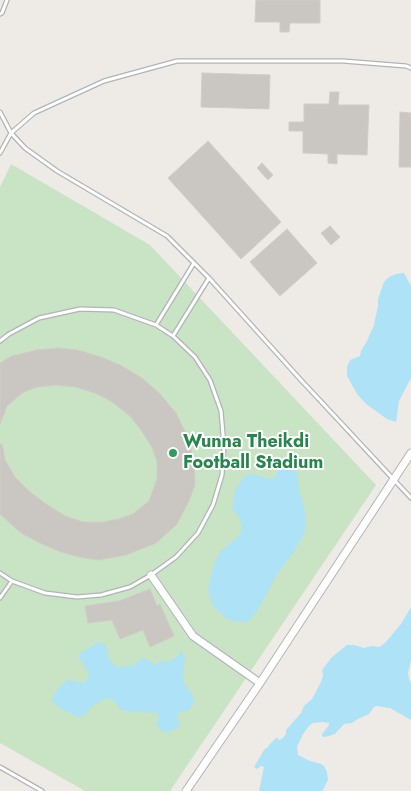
<!DOCTYPE html>
<style>
body{margin:0}
canvas{display:block;background:#eeebe6}
</style>
<canvas width="411" height="791"></canvas>
<script>
const ctx = document.querySelector('canvas').getContext('2d');
ctx.lineJoin = 'round';
function fill(path, color) { ctx.fillStyle = color; ctx.fill(path, 'evenodd'); }
const poly = rows => new Path2D(rows.map(r => 'M' + r).join(''));
function strokePath(path, color, width, dash) { ctx.strokeStyle = color; ctx.lineWidth = width; ctx.lineCap = dash ? 'butt' : 'round'; ctx.setLineDash(dash || []); ctx.stroke(path); }
function drawText(font, color, halo, rows, align = 'center') {
  ctx.font = font + ' Jost,sans-serif'; ctx.lineWidth = 4; ctx.setLineDash([]); ctx.textBaseline = 'middle'; ctx.strokeStyle = halo; ctx.fillStyle = color; for (const [text, x, y, turn = 0] of rows) {
    ctx.save(); ctx.translate(x, y); ctx.rotate((+turn || 0) * Math.PI / 180); ctx.textAlign = isNaN(turn) ? turn : align; if (halo) ctx.strokeText(text, 0, 0); ctx.fillText(text, 0, 0); ctx.restore();
  }
}
fill(poly([
 [11,164,150,245,376,485,170,791,85,791,0,743,0,187]
]), '#c9e3c5');
fill(poly([
 [404,273,411,286,411,378,399,401,396,422,387,419,366,404,357,394,347,376,347,367,350,360,360,356,361,351,367,341,374,325,378,306,378,299,384,282,389,277,396,274],
 [279,467,297,471,299,492,304,506,306,522,305,532,295,550,277,574,264,599,255,614,247,622,234,621,227,619,215,608,210,598,208,589,213,567,220,552,238,537,242,528,240,519,236,513,232,510,235,490,246,475,254,474,268,479,276,477],
 [411,607,411,660,408,674,410,682,411,683,411,720,390,708,377,706,374,707,369,714,358,719,352,723,344,724,335,734,329,736,324,737,322,736,322,734,329,725,329,723,323,722,313,723,309,726,303,734,297,747,298,755,310,761,321,764,324,766,327,772,328,780,323,790,322,791,259,791,264,767,261,766,257,769,254,767,264,750,268,747,270,744,277,737,279,740,283,738,286,734,286,730,301,713,304,706,312,699,321,682,323,676,322,670,332,657,347,645,354,645,364,648,372,646,379,647,385,643,401,624],
 [99,642,106,646,109,659,113,664,117,667,130,666,135,664,143,658,156,665,161,661,168,662,178,656,181,651,185,656,183,682,193,696,194,703,189,710,183,712,181,711,178,713,177,719,180,722,178,728,165,733,156,725,159,718,157,713,123,711,111,699,106,698,91,707,86,714,78,717,58,707,54,703,52,699,57,690,67,680,85,683,89,674,79,657,79,654]
]), '#ade2f7');
const building = poly([
 [256,0,320,0,320,23,290,23,289,32,280,32,280,22,255,22,256,0],
 [202,73,270,75,269,109,201,107,202,73],
 [330,92,339,92,338,105,369,105,367,155,337,154,337,164,328,163,328,154,303,153,303,131,289,131,289,122,304,122,304,104,329,104,330,92],
 [400,112,411,113,411,167,399,167,400,112],
 [208,141,281,222,241,259,168,178,208,141],
 [262,163,273,175,268,180,257,168,262,163],
 [330,226,340,237,331,245,321,233,330,226],
 [287,229,317,263,280,296,250,262,287,229],
 [58,348,77,350,101,357,120,365,142,378,159,393,176,413,188,438,194,461,195,485,188,503,177,524,156,543,126,555,98,560,79,557,61,552,40,543,21,533,0,514,0,444,2,444,5,460,15,477,30,492,46,504,65,516,83,522,103,522,119,519,133,514,149,501,157,479,157,461,152,447,141,430,130,416,111,401,95,393,76,387,56,385,36,387,22,393,7,406,0,424,0,363,12,356,37,350,58,348],
 [150,589,157,606,160,604,174,636,150,647,143,630,120,639,112,620,88,623,85,606,119,601,150,589]
]);
fill(building, '#cac6c2');
strokePath(building, '#d2ccc5', 1);
const lane = poly([
 [0,14,2,13,7,0],
 [0,112,11,133,25,148,57,171,167,236,209,278,300,379,411,498],
 [0,153,11,133,34,113,104,81,177,61,343,61,406,66,411,68],
 [156,325,194,263],
 [173,336,209,278],
 [0,341,9,334,39,318,80,309,114,310,156,325,173,336,195,357,210,380,221,411,224,446,222,475,213,505,198,533,176,557,151,575,130,587,101,595,77,597,45,593,12,581,0,573],
 [0,598,12,581],
 [0,767,42,791]
]);
const street = poly([
 [151,575,193,636,260,683],
 [186,791,260,683,411,453]
]);
strokePath(lane, '#b1b4b7', 5.5);
strokePath(street, '#b1b4b7', 9);
strokePath(lane, '#fff', 3);
strokePath(street, '#fff', 7);
for (const [x, y, r, color] of [
 [173,453,5,"#2e9e5b"]
]) { const dot = new Path2D(); dot.arc(x, y, r, 0, 2 * Math.PI); ctx.fillStyle = color; ctx.fill(dot); strokePath(dot, '#fff', 2); }
drawText('bold 18px', '#27864d', '#fff', [
 ["Wunna Theikdi",183,443],
 ["Football Stadium",183,464]
], 'left');
</script>
